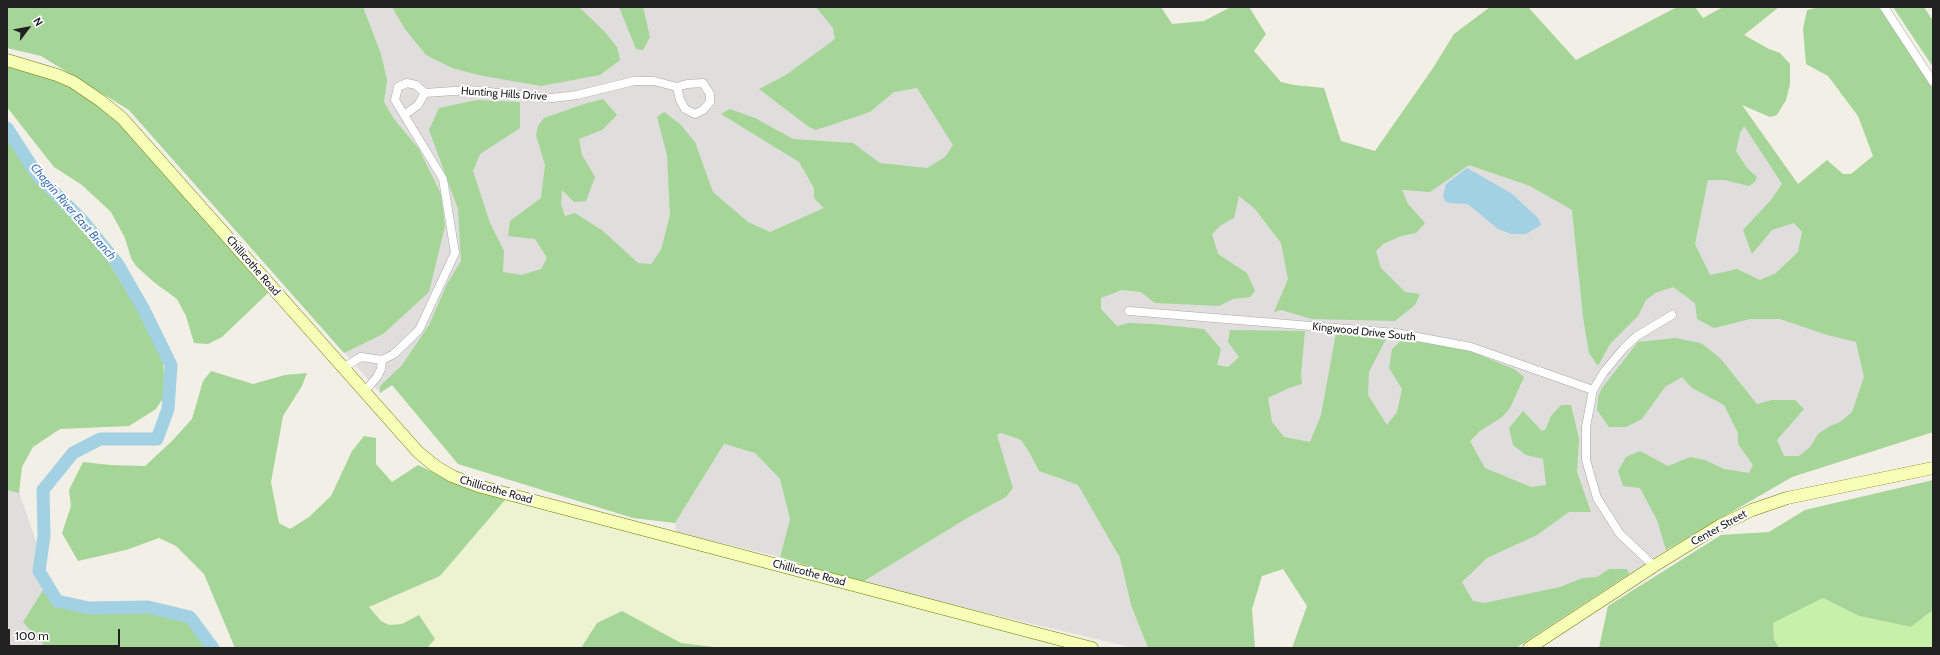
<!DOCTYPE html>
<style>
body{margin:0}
#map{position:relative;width:1940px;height:655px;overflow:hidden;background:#f2efe6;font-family:Cabin,sans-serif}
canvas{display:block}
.frame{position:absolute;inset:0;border:8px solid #212121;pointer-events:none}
.north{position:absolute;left:8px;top:8px;width:40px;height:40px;-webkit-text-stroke:3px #fff;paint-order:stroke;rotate:58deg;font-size:11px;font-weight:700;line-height:16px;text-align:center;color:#212121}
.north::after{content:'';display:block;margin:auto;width:14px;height:18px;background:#212121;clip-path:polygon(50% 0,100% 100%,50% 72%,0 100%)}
.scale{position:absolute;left:8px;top:629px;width:112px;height:18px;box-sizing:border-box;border:2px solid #212121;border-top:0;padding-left:5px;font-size:12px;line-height:14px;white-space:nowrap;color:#212121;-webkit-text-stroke:3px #fff;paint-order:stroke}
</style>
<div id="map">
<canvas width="1940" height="655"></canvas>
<div class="frame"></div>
<div class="north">N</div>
<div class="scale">100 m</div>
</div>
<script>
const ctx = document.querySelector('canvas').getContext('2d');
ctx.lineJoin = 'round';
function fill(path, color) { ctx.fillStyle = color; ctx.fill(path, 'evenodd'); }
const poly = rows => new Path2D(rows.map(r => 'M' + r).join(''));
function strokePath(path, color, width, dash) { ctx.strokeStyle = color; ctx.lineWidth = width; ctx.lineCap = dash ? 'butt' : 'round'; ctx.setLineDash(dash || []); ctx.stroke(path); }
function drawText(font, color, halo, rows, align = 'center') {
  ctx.font = font + ' Cabin,sans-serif'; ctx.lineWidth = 4; ctx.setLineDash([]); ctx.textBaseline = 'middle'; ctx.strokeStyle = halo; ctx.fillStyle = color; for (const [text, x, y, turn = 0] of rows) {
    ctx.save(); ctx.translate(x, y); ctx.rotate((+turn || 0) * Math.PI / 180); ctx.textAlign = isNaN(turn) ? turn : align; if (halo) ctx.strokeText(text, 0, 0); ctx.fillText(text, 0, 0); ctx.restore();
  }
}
fill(poly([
 [167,7,849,7,945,106,966,172,772,239,528,299,380,393,129,110],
 [1744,126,1816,236,1933,421,1933,432,1791,477,1681,540,1523,643,945,302,1195,176,1416,191,1472,138],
 [1001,433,1021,440,1029,452,1039,471,1078,485,1120,558,1131,605,1148,648,1134,648,861,583,969,517,1006,497,1013,488,997,435],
 [724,444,755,453,780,479,790,519,780,557,676,532,675,523],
 [7,458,57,601,89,608,148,607,190,617,213,648,7,648]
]), '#dfdedd');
fill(poly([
 [505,500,1075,648,722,648,681,643,622,611,597,623,581,648,427,648,435,639,402,624,389,625,381,621,369,607,440,576]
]), '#edf2d0');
fill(poly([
 [1823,598,1859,616,1911,627,1933,610,1933,648,1779,648,1774,639,1773,623]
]), '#c7f0a8');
fill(poly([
 [7,7,363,7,381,54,387,80,384,102,394,119,419,149,441,194,445,226,429,292,383,334,344,353,129,110,41,56,7,48],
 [392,7,579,7,604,31,617,47,620,60,600,75,541,86,478,75,452,68,426,55,405,29],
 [619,7,643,7,650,37,643,50,636,49],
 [816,7,1161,7,1172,24,1204,21,1231,7,1249,7,1266,34,1254,51,1281,82,1294,85,1324,88,1341,141,1375,151,1433,68,1454,34,1490,7,1528,7,1576,60,1677,7,1695,7,1703,18,1723,7,1779,7,1744,35,1769,49,1780,53,1790,64,1790,84,1786,100,1777,115,1770,117,1742,105,1798,184,1827,160,1843,174,1851,174,1873,156,1858,116,1828,76,1806,64,1803,29,1807,10,1820,7,1882,7,1933,87,1933,432,1792,477,1666,550,1657,520,1640,488,1623,486,1618,471,1626,457,1640,451,1668,466,1690,457,1705,460,1724,469,1749,473,1753,465,1738,444,1738,433,1724,405,1692,388,1682,377,1665,387,1642,419,1626,427,1609,427,1597,410,1598,397,1602,388,1638,342,1675,338,1701,343,1720,358,1757,404,1772,400,1795,400,1804,409,1777,440,1784,456,1799,456,1810,447,1818,434,1830,426,1840,422,1852,412,1864,377,1856,342,1827,335,1780,319,1750,319,1714,328,1697,319,1695,303,1673,287,1655,293,1646,300,1638,316,1610,344,1598,366,1589,353,1583,317,1572,210,1530,186,1469,165,1430,192,1402,190,1408,204,1425,223,1416,233,1401,236,1383,244,1376,251,1381,268,1405,292,1420,294,1415,305,1395,321,1312,319,1281,310,1274,312,1288,279,1281,243,1255,209,1239,196,1234,218,1221,225,1212,234,1218,254,1247,273,1255,291,1250,297,1233,299,1219,306,1155,303,1141,292,1122,290,1101,298,1101,309,1117,326,1129,323,1152,324,1204,329,1221,349,1217,365,1228,367,1239,357,1228,342,1230,330,1305,331,1301,374,1302,384,1289,388,1268,398,1272,422,1284,437,1310,442,1321,415,1336,333,1386,339,1369,372,1368,395,1387,425,1397,412,1402,389,1389,368,1392,349,1403,339,1467,350,1514,369,1524,377,1510,408,1502,417,1480,431,1470,441,1485,468,1531,487,1546,485,1543,459,1526,455,1513,445,1509,428,1523,411,1542,431,1546,429,1551,416,1561,405,1571,405,1579,439,1577,472,1591,512,1569,512,1537,535,1487,558,1462,582,1473,601,1484,603,1560,587,1583,578,1597,577,1609,569,1627,569,1629,574,1516,648,1292,648,1307,606,1283,569,1262,576,1252,609,1255,648,1148,648,1131,605,1120,558,1078,485,1039,471,1029,452,1021,440,1001,433,997,435,1013,488,1006,497,969,517,861,583,780,557,790,519,780,479,755,453,724,444,675,523,633,518,458,464,392,385,380,393,380,386,402,365,429,325,447,284,461,261,458,209,429,130,439,108,477,100,520,102,520,128,480,154,473,171,490,223,504,251,503,272,522,275,541,269,547,258,535,239,508,236,510,221,541,198,545,165,536,135,538,126,544,118,584,104,603,99,617,115,602,130,579,139,582,155,595,177,586,201,574,202,562,190,561,204,565,216,575,213,603,231,638,263,651,264,661,250,670,215,667,155,657,117,664,112,680,124,695,142,713,192,748,222,770,232,824,208,814,198,814,188,799,162,721,114,730,109,755,118,793,139,853,143,880,163,927,168,945,157,953,145,917,88,894,92,870,112,816,130,809,127,759,89,786,75,835,39,833,28],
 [1744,126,1782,184,1771,200,1743,230,1752,254,1772,230,1794,223,1802,232,1798,252,1776,273,1760,280,1737,269,1710,275,1695,244,1708,180,1724,180,1749,186,1755,182,1757,177,1747,168,1736,151,1740,133],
 [1893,7,1924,7,1933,21,1933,67],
 [7,65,63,82,110,112,140,143,268,293,222,337,208,344,194,343,186,316,177,299,155,283,136,266,131,258,125,238,111,212,82,185,54,167,28,134,7,107],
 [7,140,17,148,62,205,96,241,148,327,163,359,165,395,156,409,129,426,60,429,33,447,22,467,19,493,7,490],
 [211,371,253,384,285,375,307,373,302,386,283,416,271,482,279,523,290,529,309,517,331,496,352,451,364,436,376,438,376,464,392,482,418,465,469,489,505,500,440,576,369,607,381,621,389,625,402,624,419,615,435,639,427,648,235,648,204,574,176,546,159,538,126,550,78,561,62,533,71,506,69,490,83,462,110,465,145,466,172,441,192,419,203,381],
 [1933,480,1933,610,1911,627,1859,616,1823,598,1773,623,1774,639,1779,648,1599,648,1608,606,1721,535,1769,532,1805,510],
 [50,579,58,601,89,608,148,607,190,617,213,648,44,648,43,644,23,622],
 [622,611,681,643,722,648,581,648,597,623]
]), '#a5d597');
fill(poly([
 [1467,168,1511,193,1538,218,1541,225,1526,234,1511,234,1498,229,1468,204,1449,203,1445,201,1443,196,1446,184]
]), '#a3d1e4');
strokePath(poly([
 [7,128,38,176,83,221,117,263,144,310,171,365,168,409,157,439,100,439,73,453,43,490,44,536,39,571,57,601,89,608,148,607,190,617,213,648]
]), '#a3d1e4', 13);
const street = poly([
 [1884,7,1933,82],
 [404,115,418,105,425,93],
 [1129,311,1396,333,1471,347,1593,390],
 [343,368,361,357,382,360,394,354,419,330,455,253,443,179,395,100,398,87,407,83,416,85,425,93,468,90,552,98,577,95,634,81,654,81,677,87,687,84,703,83,710,94,710,102,703,110,695,114,685,109,680,100,677,87],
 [364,392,377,377,381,369,382,360],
 [1654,566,1620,534,1597,498,1586,460,1586,427,1593,390,1604,372,1624,348,1637,336,1672,315]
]);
const secondary = poly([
 [7,60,57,75,73,82,101,101,122,118,418,452,435,466,452,476,478,486,1092,648],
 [1529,648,1654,566,1719,526,1752,510,1787,498,1933,468]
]);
strokePath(street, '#a8a8a8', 9);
strokePath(secondary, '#697f00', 13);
strokePath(street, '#fff', 8);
strokePath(secondary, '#f7ffb7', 12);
drawText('11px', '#212121', '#fff', [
 ["Hunting Hills Drive",504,94,4],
 ["Chillicothe Road",253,266,49],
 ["Kingwood Drive South",1364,332,6],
 ["Chillicothe Road",496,490,16],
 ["Center Street",1719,528,-29],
 ["Chillicothe Road",809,573,15]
]);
drawText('italic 12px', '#4276bb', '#fff', [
 ["Chagrin River East Branch",73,212,49]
]);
</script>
